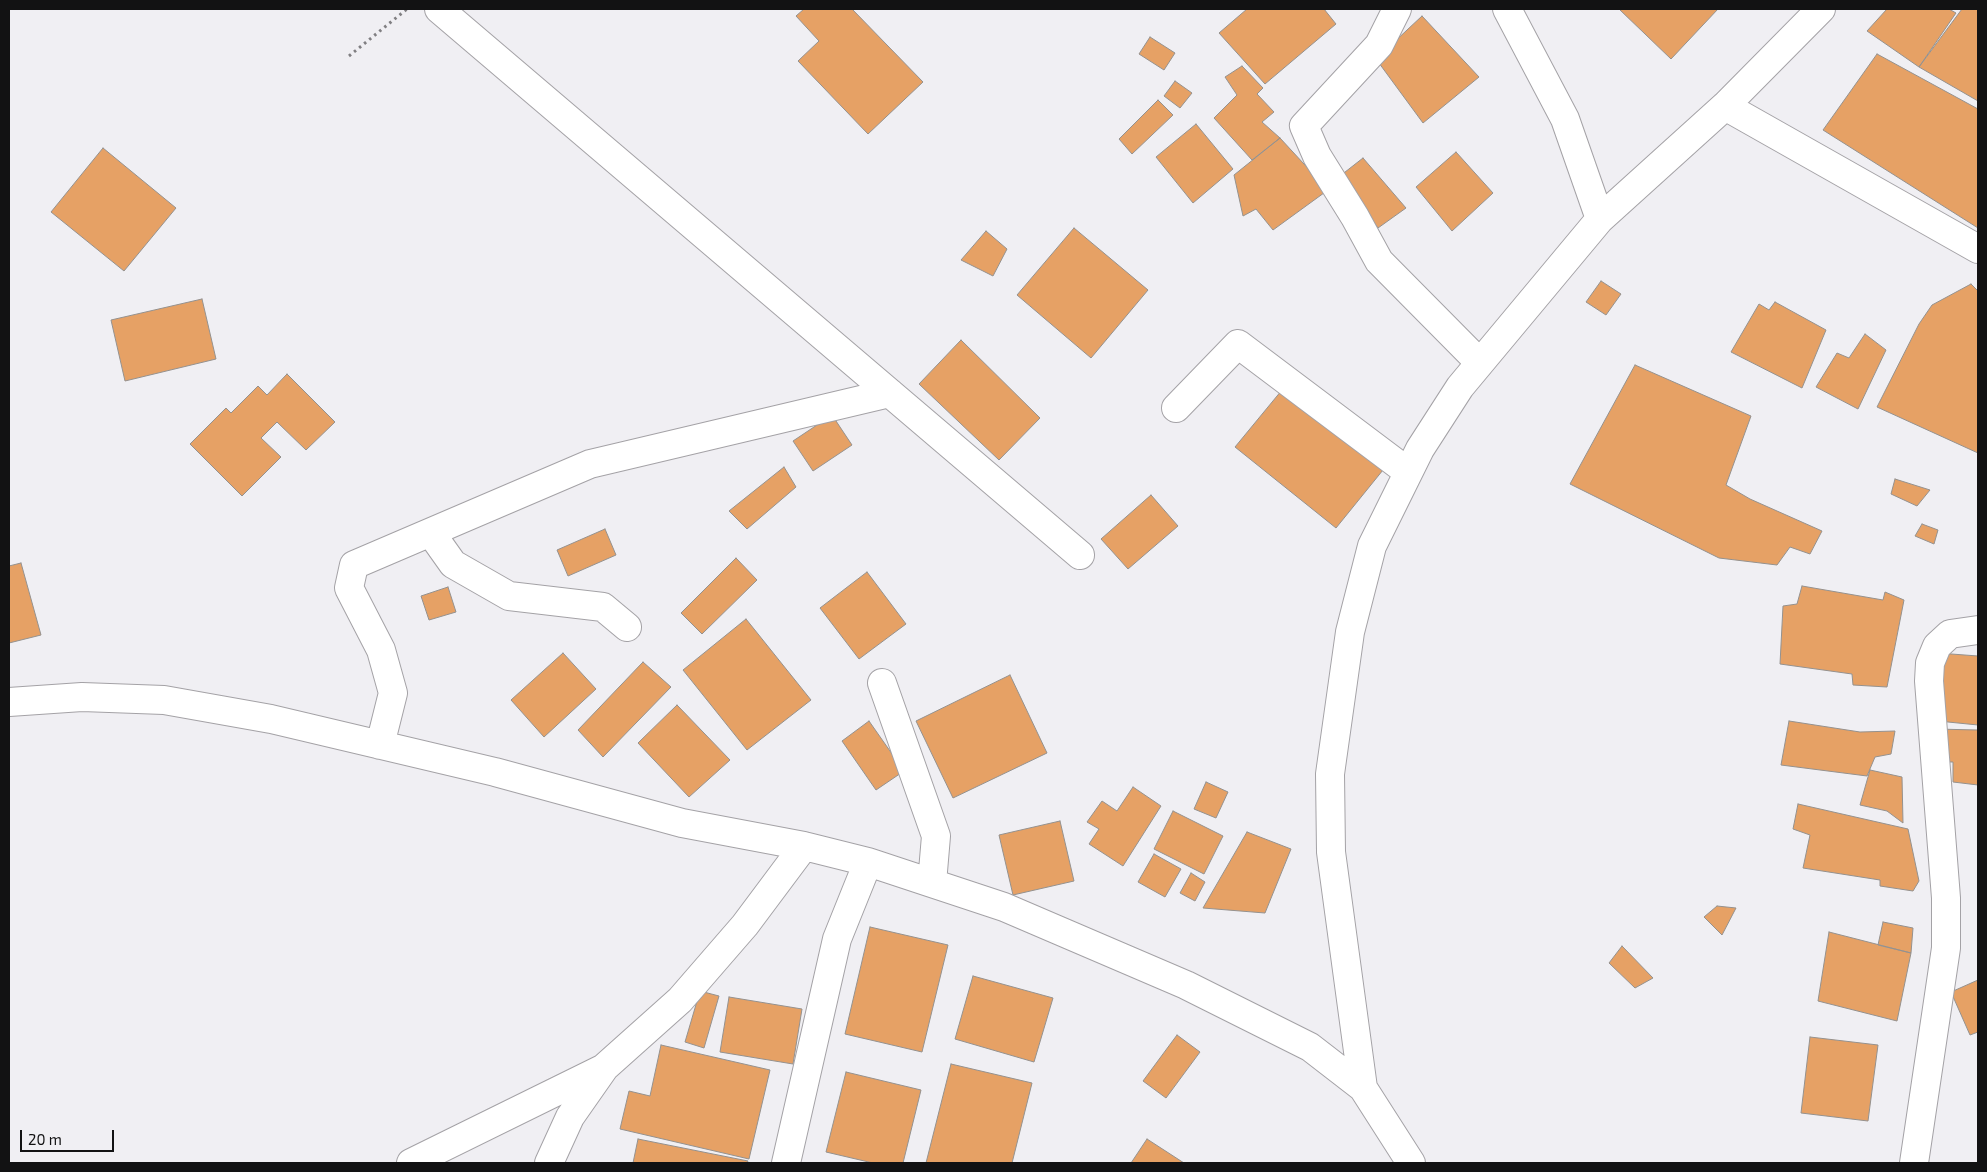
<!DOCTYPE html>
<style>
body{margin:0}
#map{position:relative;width:1987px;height:1172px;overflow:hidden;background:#f0eff3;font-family:"Exo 2",sans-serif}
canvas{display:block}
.frame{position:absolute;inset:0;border:10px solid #121213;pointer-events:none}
.scale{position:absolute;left:20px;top:1130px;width:94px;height:22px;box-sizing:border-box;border:2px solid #121213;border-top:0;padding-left:6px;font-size:15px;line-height:18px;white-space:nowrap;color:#121213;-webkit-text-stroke:4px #f0eff3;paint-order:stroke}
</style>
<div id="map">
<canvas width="1987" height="1172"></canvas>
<div class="frame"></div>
<div class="scale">20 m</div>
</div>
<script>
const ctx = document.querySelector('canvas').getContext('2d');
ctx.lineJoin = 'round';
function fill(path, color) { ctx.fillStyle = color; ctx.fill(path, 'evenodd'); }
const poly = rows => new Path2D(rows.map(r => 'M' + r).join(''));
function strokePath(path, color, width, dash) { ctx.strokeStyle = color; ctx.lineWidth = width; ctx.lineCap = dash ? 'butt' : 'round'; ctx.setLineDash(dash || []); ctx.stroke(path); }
const building = poly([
 [804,9,852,9,923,82,868,134,798,61,819,41,796,16,804,9],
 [1247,9,1324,9,1336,24,1265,84,1219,33,1247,9],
 [1619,9,1718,9,1671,59,1619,9],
 [1887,9,1949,9,1956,13,1919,67,1867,31,1887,9],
 [1962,9,1978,9,1978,101,1919,67,1962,9],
 [1422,16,1479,77,1423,123,1376,59,1422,16],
 [1150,37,1175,53,1164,70,1139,54,1150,37],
 [1877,54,1978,109,1978,228,1823,130,1877,54],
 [1242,66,1263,88,1257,94,1274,112,1262,122,1280,138,1252,160,1214,118,1237,95,1225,77,1242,66],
 [1175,81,1192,93,1180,108,1164,96,1175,81],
 [1158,100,1173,115,1132,154,1119,139,1158,100],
 [1196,124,1233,169,1193,203,1156,157,1196,124],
 [1280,138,1328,190,1273,230,1256,209,1243,216,1234,175,1280,138],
 [103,148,176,208,124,271,51,212,103,148],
 [1456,152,1493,193,1452,231,1416,187,1456,152],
 [1363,158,1406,208,1378,228,1340,176,1363,158],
 [1074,228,1148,290,1091,358,1017,295,1074,228],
 [986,231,1007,249,993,276,961,260,986,231],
 [1601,281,1621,294,1606,315,1586,302,1601,281],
 [1971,284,1978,291,1978,453,1877,407,1919,324,1932,305,1971,284],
 [202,299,216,359,125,381,111,320,202,299],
 [1775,302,1826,330,1802,388,1731,352,1759,304,1769,310,1775,302],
 [1865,334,1886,350,1858,409,1816,387,1837,353,1849,358,1865,334],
 [961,340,1040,418,999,460,919,384,961,340],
 [1635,365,1751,416,1726,485,1750,499,1822,531,1810,554,1790,547,1777,565,1719,558,1570,484,1635,365],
 [287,374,335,422,306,450,277,422,261,438,281,457,242,496,190,444,226,408,231,413,258,386,267,395,287,374],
 [1282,390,1383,470,1336,528,1235,447,1282,390],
 [832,415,852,445,813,471,793,441,832,415],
 [784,467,796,487,747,529,729,511,784,467],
 [1895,479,1930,490,1917,506,1891,494,1895,479],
 [1151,495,1178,526,1128,569,1101,539,1151,495],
 [1922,524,1938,530,1934,544,1915,536,1922,524],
 [605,529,616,555,568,576,557,550,605,529],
 [736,558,757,580,702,634,681,613,736,558],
 [21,563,41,635,9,643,9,566,21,563],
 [867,572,906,624,859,659,820,608,867,572],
 [1802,586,1883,600,1885,592,1904,600,1887,687,1853,685,1852,674,1780,664,1783,606,1797,604,1802,586],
 [448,587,456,612,429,620,421,596,448,587],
 [746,619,811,700,747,750,683,670,746,619],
 [563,653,596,689,544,737,511,700,563,653],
 [1938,653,1978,656,1978,725,1938,721,1938,653],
 [643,662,671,687,603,757,578,730,643,662],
 [1010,675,1047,753,953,798,916,721,1010,675],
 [677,705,730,760,689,797,638,743,677,705],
 [869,721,904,771,876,790,842,741,869,721],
 [1789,721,1860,732,1895,731,1891,754,1875,757,1867,776,1781,765,1789,721],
 [1935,729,1978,730,1978,785,1953,782,1953,762,1943,762,1935,729],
 [1870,770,1902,777,1903,823,1887,811,1860,805,1870,770],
 [1206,782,1228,792,1216,818,1194,809,1206,782],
 [1133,787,1161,806,1123,866,1089,844,1099,829,1087,822,1102,801,1117,811,1133,787],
 [1798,804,1908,829,1919,881,1913,891,1880,886,1880,880,1803,868,1810,835,1793,829,1798,804],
 [1173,811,1223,836,1204,874,1154,849,1173,811],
 [1060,821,1074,881,1013,895,999,835,1060,821],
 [1247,832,1291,849,1265,913,1203,908,1247,832],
 [1154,854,1181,869,1165,897,1138,882,1154,854],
 [1191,873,1205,882,1195,901,1180,893,1191,873],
 [1717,906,1736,908,1722,935,1704,917,1717,906],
 [1883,922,1913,928,1911,953,1878,945,1883,922],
 [870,927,948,945,922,1052,845,1034,870,927],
 [1829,932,1911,953,1897,1021,1818,1001,1829,932],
 [1622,946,1653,978,1635,988,1609,963,1622,946],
 [973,976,1053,998,1034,1062,955,1039,973,976],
 [1978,980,1978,1032,1970,1035,1951,992,1978,980],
 [700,991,719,996,704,1048,685,1042,700,991],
 [729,997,802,1009,793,1064,720,1052,729,997],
 [1177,1035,1200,1052,1166,1098,1143,1081,1177,1035],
 [1810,1037,1878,1045,1868,1121,1801,1113,1810,1037],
 [661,1045,770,1070,749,1159,620,1129,629,1091,650,1096,661,1045],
 [951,1064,1032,1083,1012,1163,926,1163,951,1064],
 [846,1072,921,1090,903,1163,873,1163,826,1152,846,1072],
 [638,1139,748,1161,747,1163,633,1163,638,1139],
 [1147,1139,1184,1163,1131,1163,1147,1139]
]);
fill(building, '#e6a165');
strokePath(building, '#94918e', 1);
const minor = poly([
 [439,9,1080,555],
 [1397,9,1379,45,1304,126,1317,156,1355,217,1379,261,1480,363],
 [1507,9,1565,119,1600,219],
 [1725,106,1978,249],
 [1176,408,1238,344,1408,472],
 [431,533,453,564,509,596,603,607,627,627],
 [882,683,936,836,932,883],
 [9,702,82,697,164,700,271,719,495,772,682,823,804,846,868,862,1004,907,1186,985,1310,1047,1363,1088],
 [380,745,393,693,381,650,349,588,354,565,590,464,890,393],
 [411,1163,602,1069],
 [549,1163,570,1117,605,1067,680,1000,745,925,804,846],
 [786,1163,837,939,868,862],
 [1411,1163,1363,1088,1331,852,1330,774,1350,632,1372,546,1420,449,1460,387,1600,219,1725,106,1821,9],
 [1914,1163,1946,948,1946,898,1929,681,1930,663,1937,646,1950,634,1978,630]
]);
strokePath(minor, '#a4a2a6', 30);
strokePath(poly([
 [349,56,407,9]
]), '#807f82', 3, [2.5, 4]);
strokePath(minor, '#fff', 28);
</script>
